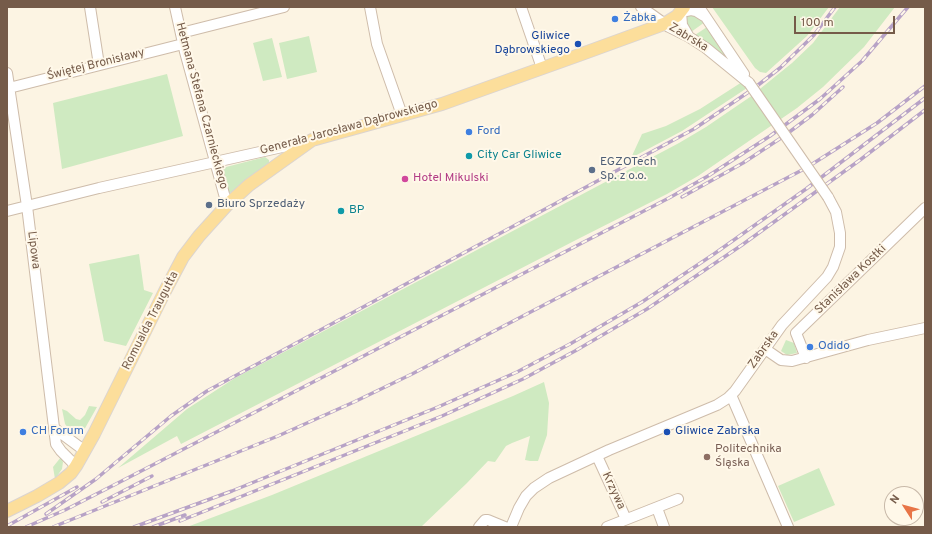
<!DOCTYPE html>
<meta charset="utf-8">
<style>
body{margin:0}
#map{position:relative;width:932px;height:534px;overflow:hidden;background:#fcf4e3;font-family:Overpass,sans-serif}
canvas{display:block}
.frame{position:absolute;inset:0;border:8px solid #755b49;pointer-events:none}
.north{position:absolute;left:884px;top:486px;width:40px;height:40px;box-sizing:border-box;background:#fff8e9;border:1px solid #c8b9a9;border-radius:50%;rotate:306deg;font-size:11px;font-weight:700;line-height:16px;text-align:center;color:#755b49}
.north::after{content:'';display:block;margin:auto;width:14px;height:18px;background:#e87547;clip-path:polygon(50% 0,100% 100%,50% 72%,0 100%)}
.scale{position:absolute;left:794px;top:16px;width:101px;height:18px;box-sizing:border-box;border:2px solid #755b49;border-top:0;padding-left:5px;font-size:12px;line-height:14px;white-space:nowrap;color:#755b49;-webkit-text-stroke:3px #fff8e9;paint-order:stroke}
</style>
<div id="map">
<canvas width="932" height="534"></canvas>
<div class="frame"></div>
<div class="north">N</div>
<div class="scale">100 m</div>
</div>
<script>
const ctx = document.querySelector('canvas').getContext('2d');
ctx.lineJoin = 'round';
function fill(path, color) { ctx.fillStyle = color; ctx.fill(path, 'evenodd'); }
const poly = rows => new Path2D(rows.map(r => 'M' + r).join(''));
function strokePath(path, color, width, dash) { ctx.strokeStyle = color; ctx.lineWidth = width; ctx.lineCap = dash ? 'butt' : 'round'; ctx.setLineDash(dash || []); ctx.stroke(path); }
function drawText(font, color, halo, rows, align = 'center') {
  ctx.font = font + ' Overpass,sans-serif'; ctx.lineWidth = 4; ctx.setLineDash([]); ctx.textBaseline = 'middle'; ctx.strokeStyle = halo; ctx.fillStyle = color; for (const [text, x, y, turn = 0] of rows) {
    ctx.save(); ctx.translate(x, y); ctx.rotate((+turn || 0) * Math.PI / 180); ctx.textAlign = isNaN(turn) ? turn : align; if (halo) ctx.strokeText(text, 0, 0); ctx.fillText(text, 0, 0); ctx.restore();
  }
}
fill(poly([
 [712,7,829,7,807,36,766,73,760,72,755,68],
 [840,7,895,7,864,47,823,87,797,108,698,176,667,194,576,240,181,444,177,436,118,468,187,409,235,378,679,143,706,127,750,97,792,63,813,43],
 [694,13,705,22,691,32,688,29,685,18,689,14],
 [707,27,727,57,725,59,695,35],
 [309,36,317,72,287,79,279,43],
 [272,38,282,77,263,81,253,43],
 [167,74,183,136,62,169,53,103],
 [742,82,747,88,682,131,631,158,642,134,666,126,700,109],
 [265,157,269,160,269,164,233,192,231,193,228,191,222,172,223,169,226,167],
 [139,254,144,290,153,293,126,346,104,341,89,264],
 [786,340,794,343,797,353,787,355,781,351],
 [544,382,549,403,547,435,538,461,530,461,525,460,530,436,512,443,506,446,495,462,488,461,467,483,421,527,187,527,272,495,513,396],
 [89,406,97,407,84,430,78,433,69,429,65,424,62,409,67,411,76,419,80,420,85,415],
 [61,457,63,462,62,469,55,479,53,467],
 [819,468,835,505,794,522,778,486]
]), '#cfeac1');
const minor = poly([
 [90,7,99,65],
 [175,7,185,52,227,205],
 [370,7,377,44,402,115],
 [521,7,542,68],
 [641,7,669,27,689,37,706,48,749,83],
 [699,7,744,74],
 [181,33,284,7],
 [689,37,682,25,681,12,691,10,696,11,704,16],
 [7,73,27,206,56,444,61,451,76,466],
 [9,88,183,44],
 [7,211,99,188,309,141],
 [765,349,781,360,792,361,868,340,925,328],
 [806,358,796,333,925,208],
 [731,395,788,527],
 [54,428,85,451],
 [597,456,626,519],
 [657,508,664,527],
 [479,527,485,520,488,520,505,527],
 [511,527,519,508,526,496,534,488,549,478,609,450,717,405,728,398,735,391,782,325,827,277,833,267,840,247,840,233,836,212,828,197],
 [607,527,678,499]
]);
const major = poly([
 [7,511,37,496,59,483,71,473,76,466,94,434,165,291,183,257,199,236,227,205,249,185,312,140,442,104,579,55,664,24,677,16,684,7]
]);
strokePath(minor, '#cebcaa', 12);
strokePath(major, '#dbd4d0', 14);
strokePath(minor, '#fff', 10);
strokePath(major, '#fcde9b', 12);
const rail = poly([
 [682,197,743,163,784,136,812,115,843,87],
 [102,502,152,476],
 [46,514,96,479,171,416,207,391,694,129,753,89,780,68,814,35,835,7],
 [180,521,442,416,523,379,575,351,647,309,742,245,860,160,925,110],
 [7,526,77,487],
 [26,527,65,510,116,484,669,198,708,176,770,136,820,99,862,61,908,7],
 [53,527,278,436,354,402,412,374,806,168,877,123,925,86],
 [134,527,232,491,438,407,517,372,570,344,642,302,714,254,806,189,925,98],
 [153,527,185,515]
]);
strokePath(rail, '#b7a2c6', 3.5);
strokePath(rail, '#fff8e9', 2, [6]);
const minorBridge = poly([
 [749,83,828,197]
]);
strokePath(minorBridge, '#cebcaa', 12, []);
strokePath(minorBridge, '#fff', 10);
for (const [x, y, r, color] of [
 [615,19,4,"#3f7fe0"],
 [578,44,4,"#1a4fb4"],
 [469,132,4,"#3f7fe0"],
 [469,156,4,"#0f9aa8"],
 [592,170,4,"#5c6f8a"],
 [405,179,4,"#d1479c"],
 [209,205,4,"#5c6f8a"],
 [341,211,4,"#0f9aa8"],
 [810,347,4,"#3f7fe0"],
 [23,432,4,"#3f7fe0"],
 [667,432,4,"#1a4fb4"],
 [707,457,4,"#8d6e63"]
]) { const dot = new Path2D(); dot.arc(x, y, r, 0, 2 * Math.PI); ctx.fillStyle = color; ctx.fill(dot); strokePath(dot, '#fff8e9', 1.5); }
drawText('12px', '#366cbe', '#fff8e9', [
 ["Żabka",623,19],
 ["Ford",477,132],
 ["Odido",818,347],
 ["CH Forum",31,432]
], 'left');
drawText('12px', '#164399', '#fff8e9', [
 ["Gliwice",570,37],
 ["Dąbrowskiego",570,51],
 ["Gliwice Zabrska",675,432,"left"]
], 'right');
drawText('12px', '#755b49', '#fff8e9', [
 ["Zabrska",688,38,31],
 ["Świętej Bronisławy",96,65,-14],
 ["Hetmana Stefana Czarnieckiego",201,106,75],
 ["Generała Jarosława Dąbrowskiego",349,128,-15],
 ["Lipowa",33,250,83],
 ["Stanisława Kostki",851,280,-44],
 ["Romualda Traugutta",151,321,-63],
 ["Zabrska",764,350,-55],
 ["Krzywa",613,491,65]
]);
drawText('12px', '#0d838f', '#fff8e9', [
 ["City Car Gliwice",477,156],
 ["BP",349,211]
], 'left');
drawText('12px', '#4e5e75', '#fff8e9', [
 ["EGZOTech",600,163],
 ["Sp. z o.o.",600,177],
 ["Biuro Sprzedaży",217,205]
], 'left');
drawText('12px', '#b23c85', '#fff8e9', [
 ["Hotel Mikulski",413,179]
], 'left');
drawText('12px', '#785e54', '#fff8e9', [
 ["Politechnika",715,450],
 ["Śląska",715,464]
], 'left');
</script>
